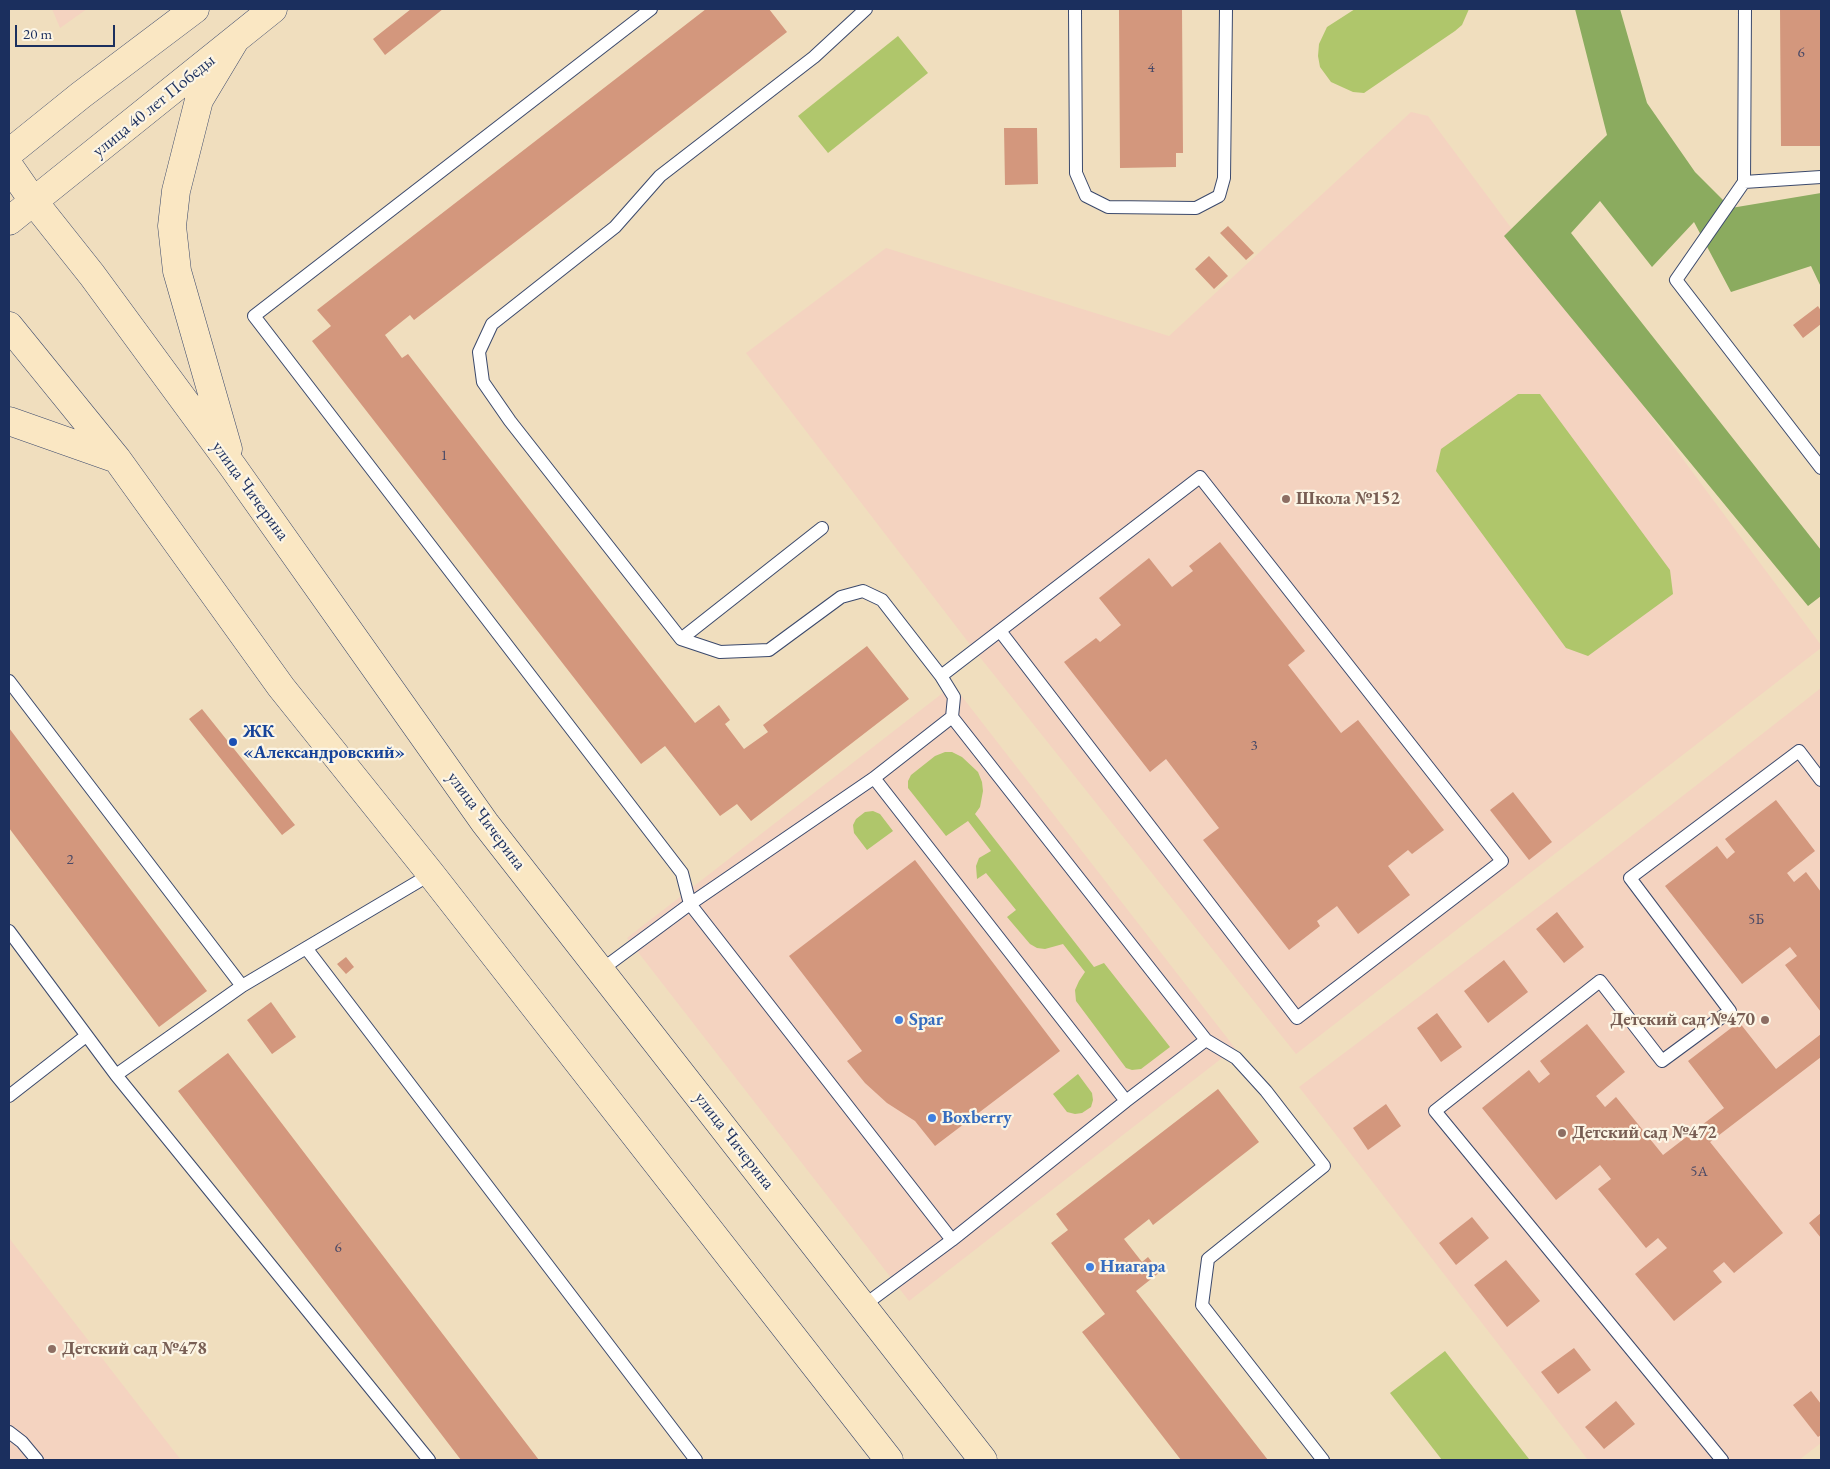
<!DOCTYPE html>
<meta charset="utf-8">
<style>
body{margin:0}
#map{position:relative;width:1830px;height:1469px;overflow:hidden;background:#f0debe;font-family:"EB Garamond",serif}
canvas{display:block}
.frame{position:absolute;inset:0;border:10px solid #1b2f5e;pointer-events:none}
.scale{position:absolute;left:15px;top:25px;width:100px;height:22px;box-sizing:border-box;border:2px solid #1b2f5e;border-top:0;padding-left:6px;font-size:15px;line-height:18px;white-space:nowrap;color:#1b2f5e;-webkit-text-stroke:4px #fcf5e5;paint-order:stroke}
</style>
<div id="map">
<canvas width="1830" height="1469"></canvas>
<div class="frame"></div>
<div class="scale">20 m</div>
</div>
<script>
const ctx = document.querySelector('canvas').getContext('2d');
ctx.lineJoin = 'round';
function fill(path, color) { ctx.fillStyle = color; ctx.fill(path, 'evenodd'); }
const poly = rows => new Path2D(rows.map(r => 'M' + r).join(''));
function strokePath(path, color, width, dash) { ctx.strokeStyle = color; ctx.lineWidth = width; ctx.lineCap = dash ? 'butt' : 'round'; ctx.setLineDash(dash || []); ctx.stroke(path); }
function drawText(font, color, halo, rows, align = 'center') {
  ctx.font = font + ' "EB Garamond",serif'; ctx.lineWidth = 4.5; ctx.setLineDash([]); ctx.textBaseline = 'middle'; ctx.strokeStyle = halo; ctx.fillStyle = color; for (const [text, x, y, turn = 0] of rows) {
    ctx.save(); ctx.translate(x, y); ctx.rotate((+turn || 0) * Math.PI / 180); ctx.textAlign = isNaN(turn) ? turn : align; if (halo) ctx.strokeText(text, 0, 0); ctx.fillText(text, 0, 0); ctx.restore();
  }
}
fill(poly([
 [52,9,87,9,60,28],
 [1411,112,1428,116,1821,645,1821,648,1296,1054,975,651,746,353,886,248,1169,336],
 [953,685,1235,1048,909,1301,627,938],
 [1821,688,1821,1443,1799,1460,1588,1460,1299,1087,1598,862],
 [9,1238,181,1460,9,1460]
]), '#f4d3c0');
fill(poly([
 [1355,9,1469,9,1462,25,1455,31,1364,93,1353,92,1331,82,1320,67,1318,56,1319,44,1327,27],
 [898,36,928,73,828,153,798,116],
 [1518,394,1540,394,1670,570,1673,594,1588,656,1566,648,1436,471,1441,449],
 [945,752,952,752,962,757,978,772,982,782,983,791,980,807,975,814,1094,967,1104,963,1170,1047,1141,1069,1132,1070,1126,1068,1076,1001,1075,990,1079,981,1085,972,1063,944,1045,949,1037,948,1030,944,1007,917,1016,910,986,873,977,879,976,866,979,858,991,851,968,821,946,836,908,788,908,781,911,775,935,756],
 [873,811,880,814,893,831,867,850,854,833,853,825,856,819,865,812],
 [1078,1074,1092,1093,1093,1100,1091,1107,1082,1113,1075,1114,1067,1112,1053,1094],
 [1445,1351,1529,1459,1527,1460,1442,1460,1390,1393]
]), '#afc66b');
fill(poly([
 [1575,9,1620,9,1647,103,1695,172,1731,208,1821,193,1821,287,1811,266,1731,292,1694,222,1652,267,1600,201,1571,233,1821,550,1821,596,1808,606,1504,236,1607,135]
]), '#8bab5f');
fill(poly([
 [411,9,443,9,385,55,373,39],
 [706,9,769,9,787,32,414,320,410,315,385,335,402,358,408,354,695,723,719,705,730,720,725,724,744,749,768,732,763,725,867,646,909,699,751,821,737,804,720,816,665,746,641,764,312,341,331,326,317,310],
 [1119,9,1182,9,1183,153,1176,153,1176,167,1120,168],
 [1780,9,1821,9,1821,146,1781,146],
 [1004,128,1037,128,1038,184,1005,185],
 [1228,226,1254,253,1246,260,1220,233],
 [1209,256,1228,276,1214,289,1195,269],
 [1818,306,1821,311,1821,324,1803,338,1793,325],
 [1220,542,1305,651,1288,665,1341,733,1358,720,1444,830,1412,854,1408,850,1388,866,1410,895,1358,934,1337,906,1317,921,1320,926,1289,950,1203,840,1219,828,1166,759,1150,772,1064,662,1096,638,1100,642,1121,625,1099,598,1149,558,1172,587,1193,571,1189,566],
 [202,709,295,825,282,835,189,719],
 [9,728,207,991,159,1027,9,828],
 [1513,792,1552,842,1529,860,1490,810],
 [1776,800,1815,851,1787,873,1794,882,1806,872,1821,892,1821,1012,1785,965,1797,956,1790,947,1742,984,1665,886,1717,846,1727,859,1735,852,1725,839],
 [915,860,1060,1051,935,1146,915,1121,887,1103,865,1083,847,1061,862,1051,789,956],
 [1557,912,1584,947,1564,963,1536,929],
 [346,957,354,967,346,974,337,964],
 [1504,960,1528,992,1488,1023,1464,991],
 [271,1002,296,1037,272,1054,247,1020],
 [1437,1013,1462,1047,1441,1062,1417,1028],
 [1739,1022,1776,1069,1821,1034,1821,1057,1710,1142,1783,1233,1734,1273,1724,1262,1713,1271,1722,1282,1674,1321,1635,1274,1667,1248,1658,1238,1646,1248,1598,1189,1611,1179,1600,1165,1556,1200,1482,1108,1529,1070,1539,1083,1550,1074,1540,1061,1587,1024,1625,1072,1596,1096,1605,1107,1616,1097,1663,1155,1724,1108,1688,1061],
 [228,1053,539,1460,461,1460,269,1209,178,1091],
 [1218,1089,1259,1142,1153,1225,1149,1219,1124,1239,1142,1262,1148,1257,1160,1272,1136,1291,1268,1460,1181,1460,1082,1332,1105,1314,1051,1243,1068,1230,1056,1214],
 [1386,1104,1401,1126,1368,1150,1353,1128],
 [1821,1213,1821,1238,1809,1223],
 [1472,1217,1489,1238,1456,1265,1439,1243],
 [1506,1260,1540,1301,1507,1327,1474,1285],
 [1574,1348,1591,1370,1558,1394,1541,1372],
 [1811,1391,1821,1404,1821,1435,1818,1437,1793,1405],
 [1616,1401,1635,1424,1604,1449,1585,1427]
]), '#d3977d');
const lane = poly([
 [651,9,254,316,682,873,690,904,952,1240],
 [866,9,814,57,660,176,615,227,492,324,479,352,483,382,510,421,681,639,720,652,769,650,841,597,863,591,882,600,941,676,954,697,952,717,1206,1040,1236,1058,1266,1091,1324,1166,1208,1259,1202,1305,1323,1460],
 [1075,9,1076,173,1086,196,1108,207,1196,208,1219,196,1224,178,1226,9],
 [1745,9,1744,182,1821,177],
 [1744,182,1676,280,1821,468],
 [681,639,822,528],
 [941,676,1200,477,1502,861,1297,1018,1000,631],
 [9,681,242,986],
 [874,778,1126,1101],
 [9,931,116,1075,429,1460],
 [306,948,696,1460],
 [601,970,690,904,874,778,952,717],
 [116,1075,242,986,431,874],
 [9,1096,86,1036],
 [863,1306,952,1240,1126,1101,1206,1040],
 [9,1432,22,1442,37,1460],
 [1722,1460,1435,1111,1600,981,1662,1061,1730,1011,1630,878,1799,751,1821,780]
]);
const secondary = poly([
 [9,153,81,95,195,9],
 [9,166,34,202,92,275,233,467,485,823,983,1460],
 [9,221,273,9],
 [9,326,117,459,281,687,431,874,889,1460],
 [9,421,117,459],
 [228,449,177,271,172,226,176,191,199,100,235,40]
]);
strokePath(lane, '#3b496c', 14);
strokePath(secondary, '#3b496c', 29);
strokePath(lane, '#fff', 12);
strokePath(secondary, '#fae7c3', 28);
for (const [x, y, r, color] of [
 [1286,499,5,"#8d6e63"],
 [233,742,5,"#1a4fb4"],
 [899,1020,5,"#3f7fe0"],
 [1765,1020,5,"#8d6e63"],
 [932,1118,5,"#3f7fe0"],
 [1562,1133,5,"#8d6e63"],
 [1090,1267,5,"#3f7fe0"],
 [52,1349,5,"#8d6e63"]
]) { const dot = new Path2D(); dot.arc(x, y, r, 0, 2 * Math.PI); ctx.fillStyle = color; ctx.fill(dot); strokePath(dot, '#fcf5e5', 2); }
drawText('15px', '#494966', null, [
 ["6",1801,53],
 ["4",1151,68],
 ["1",444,456],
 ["3",1254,746],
 ["2",70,860],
 ["5Б",1756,920],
 ["5А",1699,1172],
 ["6",338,1248]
]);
drawText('18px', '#1b2f5e', '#fcf5e5', [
 ["улица 40 лет Победы",154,106,-39],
 ["улица Чичерина",250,491,54],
 ["улица Чичерина",486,821,53],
 ["улица Чичерина",734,1141,52]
]);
drawText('bold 18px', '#785e54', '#fcf5e5', [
 ["Школа №152",1296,499],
 ["Детский сад №470",1755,1020,"right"],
 ["Детский сад №472",1572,1133],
 ["Детский сад №478",62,1349]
], 'left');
drawText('bold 18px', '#164399', '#fcf5e5', [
 ["ЖК",243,732],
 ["«Александровский»",243,753]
], 'left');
drawText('bold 18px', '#366cbe', '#fcf5e5', [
 ["Spar",909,1020],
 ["Boxberry",942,1118],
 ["Ниагара",1100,1267]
], 'left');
</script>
